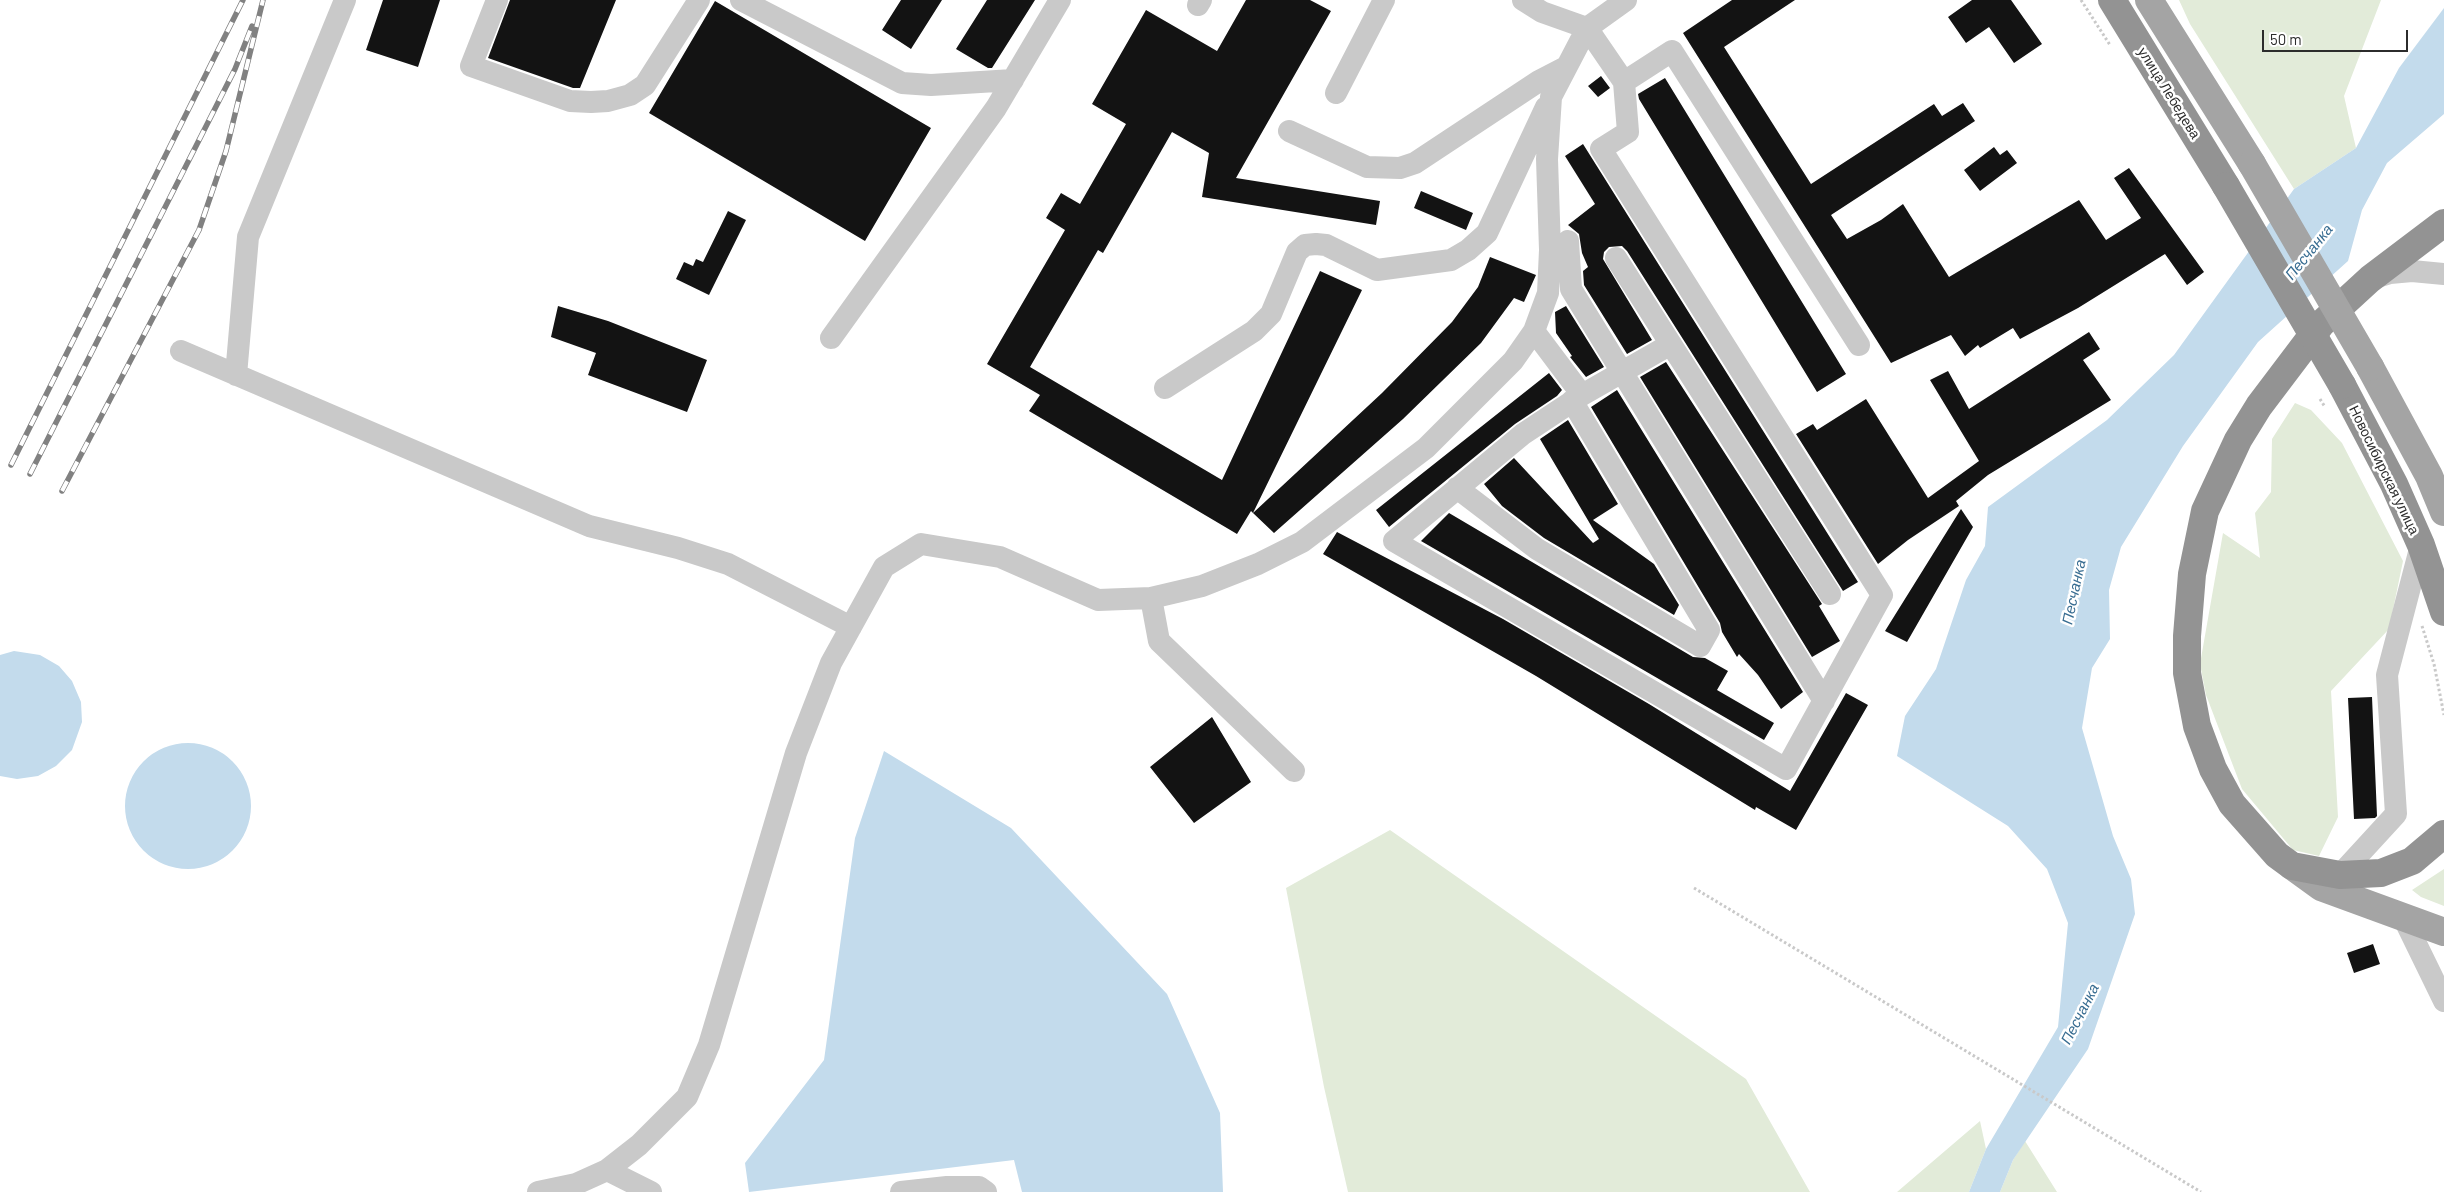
<!DOCTYPE html>
<meta charset="utf-8">
<style>
body{margin:0}
#map{position:relative;width:2444px;height:1192px;overflow:hidden;background:#fff;font-family:Barlow,sans-serif}
canvas{display:block}
.scale{position:absolute;left:2262px;top:30px;width:146px;height:22px;box-sizing:border-box;border:2px solid #2c2c2c;border-top:0;padding-left:6px;font-size:15px;line-height:18px;white-space:nowrap;color:#2c2c2c;-webkit-text-stroke:4px #fff;paint-order:stroke}
</style>
<div id="map">
<canvas width="2444" height="1192"></canvas>
<div class="scale">50 m</div>
</div>
<script>
const ctx = document.querySelector('canvas').getContext('2d');
ctx.lineJoin = 'round';
function fill(path, color) { ctx.fillStyle = color; ctx.fill(path, 'evenodd'); }
const poly = rows => new Path2D(rows.map(r => 'M' + r).join(''));
function strokePath(path, color, width, dash) { ctx.strokeStyle = color; ctx.lineWidth = width; ctx.lineCap = dash ? 'butt' : 'round'; ctx.setLineDash(dash || []); ctx.stroke(path); }
function drawText(font, color, halo, rows, align = 'center') {
  ctx.font = font + ' Barlow,sans-serif'; ctx.lineWidth = 5; ctx.setLineDash([]); ctx.textBaseline = 'middle'; ctx.strokeStyle = halo; ctx.fillStyle = color; for (const [text, x, y, turn = 0] of rows) {
    ctx.save(); ctx.translate(x, y); ctx.rotate((+turn || 0) * Math.PI / 180); ctx.textAlign = isNaN(turn) ? turn : align; if (halo) ctx.strokeText(text, 0, 0); ctx.fillText(text, 0, 0); ctx.restore();
  }
}
fill(poly([
 [2179,0,2381,0,2344,96,2356,148,2294,189,2190,24],
 [2295,403,2311,410,2342,443,2403,561,2389,629,2331,691,2338,817,2319,856,2293,850,2242,789,2206,695,2200,664,2223,533,2260,558,2255,513,2271,492,2272,439],
 [1390,830,1746,1079,1810,1192,1348,1192,1324,1087,1286,888],
 [2444,869,2444,906,2421,897,2412,890],
 [1980,1121,1986,1149,1969,1192,1897,1192],
 [2025,1141,2057,1192,2000,1192,2013,1160]
]), '#e2ebd9');
fill(poly([
 [2444,8,2444,114,2387,163,2362,210,2348,261,2258,342,2183,446,2121,547,2109,590,2110,639,2092,668,2082,728,2113,836,2131,879,2135,914,2088,1049,2013,1160,2000,1192,1969,1192,1986,1149,2058,1027,2068,923,2047,869,2008,826,1897,756,1905,716,1936,669,1966,580,1985,546,1988,507,2107,420,2174,355,2294,189,2356,148,2399,68],
 [14,651,40,655,59,666,72,681,81,702,82,722,72,750,56,766,38,776,17,779,0,776,0,655],
 '125 806a63 63 0 1 1 126 0a63 63 0 1 1-126 0Z',
 [884,751,1011,828,1167,994,1220,1113,1223,1192,1022,1192,1014,1160,749,1192,745,1163,824,1060,855,838]
]), '#c3dbec');
fill(poly([
 [383,0,440,0,418,67,366,50],
 [510,0,616,0,580,88,573,88,488,58],
 [901,0,942,0,911,49,882,30],
 [987,0,1035,0,992,68,988,68,956,49],
 [1246,0,1310,0,1331,11,1236,178,1380,201,1376,225,1202,197,1209,153,1172,132,1103,253,1098,250,1030,367,1222,480,1320,271,1362,290,1253,513,1251,511,1237,534,1029,411,1040,395,987,364,1065,230,1046,218,1061,193,1080,204,1126,124,1092,104,1146,10,1217,51],
 [1732,0,1795,0,1724,47,1811,184,1934,104,1942,116,1963,103,1975,121,1831,215,1847,239,1881,220,1903,204,1949,277,2079,200,2106,240,2141,218,2114,178,2129,168,2204,272,2187,285,2165,254,2078,308,2020,339,2013,328,1980,348,1978,345,1965,356,1951,335,1891,363,1683,33],
 [1972,0,2011,0,2042,44,2014,63,1989,27,1966,43,1948,17],
 [715,1,931,128,865,241,649,113],
 [1601,76,1610,88,1598,97,1588,86],
 [1665,78,1846,374,1817,392,1639,99,1638,94],
 [1583,144,1858,582,1843,591,1627,251,1622,246,1609,247,1604,252,1603,259,1652,340,1627,354,1584,285,1583,271,1588,267,1582,253,1579,234,1568,225,1595,204,1565,156],
 [1994,147,2000,155,2007,150,2017,163,1980,191,1964,170],
 [1421,191,1473,213,1466,230,1414,208],
 [728,211,746,220,709,295,676,279,684,262,693,266,696,259,703,262],
 [1490,257,1536,275,1524,302,1514,298,1481,343,1403,419,1274,533,1253,513,1382,393,1452,322,1478,287],
 [558,306,608,321,707,360,687,412,588,375,596,353,551,337],
 [1566,306,1604,367,1586,377,1570,357,1572,356,1556,333,1555,312],
 [2089,332,2100,349,2083,360,2111,400,1988,475,1956,501,1959,506,1908,540,1878,564,1796,434,1813,424,1817,430,1866,399,1928,498,1979,461,1930,380,1948,371,1969,409],
 [1666,362,1822,604,1819,606,1840,641,1812,657,1640,377],
 [1549,373,1562,390,1557,396,1515,424,1389,527,1376,510],
 [1617,390,1803,692,1781,709,1758,675,1739,654,1737,657,1722,632,1720,623,1591,407],
 [1568,420,1618,504,1593,520,1654,564,1679,605,1674,615,1544,538,1502,506,1484,484,1514,458,1593,543,1599,539,1540,439],
 [1961,509,1973,527,1907,642,1885,631],
 [1449,513,1693,657,1705,658,1728,671,1717,690,1774,723,1764,740,1421,541],
 [1337,532,1503,619,1649,704,1790,791,1846,693,1868,705,1796,830,1756,807,1755,810,1536,676,1323,554],
 [2372,697,2377,816,2375,818,2354,819,2348,698],
 [1212,717,1251,782,1194,823,1150,767],
 [2373,944,2380,964,2354,973,2347,953]
]), '#131313');
strokePath(poly([
 [2081,0,2110,45],
 [2320,399,2325,407],
 [2422,626,2434,664,2444,715],
 [1694,888,2201,1192]
]), '#c9c9c9', 3, [2.5, 2.5]);
strokePath(poly([
 [497,0,471,66,570,101,591,102,608,101,630,95,645,85,699,0],
 [741,0,902,83,931,85,1013,80],
 [1523,0,1542,12,1587,28,1624,82],
 [1198,5,1201,0],
 [1336,93,1384,0],
 [1289,131,1367,167,1400,168,1415,163,1539,81,1566,67],
 [1568,241,1571,289,1824,701],
 [1616,258,1830,594],
 [2374,278,2390,273,2412,271,2444,274],
 [1534,331,1582,395],
 [831,338,996,108,1060,0],
 [1671,344,1582,395,1523,434,1394,541,1786,769,1882,595,1601,149,1628,132,1624,82,1672,51,1859,345],
 [181,351,589,526,678,548,728,564,851,627],
 [236,375,248,237,345,0],
 [1165,388,1254,331,1271,314,1297,252,1305,245,1316,244,1326,245,1377,270,1451,260,1468,250,1487,233,1546,107],
 [1457,488,1537,549,1700,646,1709,630,1572,401],
 [1151,598,1159,641,1294,771],
 [2340,875,2396,814,2387,675,2421,545],
 [2404,919,2444,1001],
 [607,1170,651,1192],
 [538,1192,576,1184,607,1170,639,1145,687,1097,709,1045,796,753,831,663,884,567,921,544,1000,557,1098,600,1151,598,1202,586,1258,564,1302,542,1426,448,1513,361,1534,331,1548,293,1550,250,1547,159,1551,97,1587,28,1626,0],
 [901,1192,947,1187,979,1187,986,1192]
]), '#c9c9c9', 22);
strokePath(poly([
 [2149,0,2252,164],
 [2370,367,2429,476,2444,512],
 [2292,866,2321,887,2444,932]
]), '#a4a4a4', 28);
strokePath(poly([
 [2112,0,2226,186],
 [2444,223,2370,279,2321,324,2259,406,2238,440,2205,511,2192,574,2187,636,2187,673,2197,726,2213,769,2232,804,2277,855,2292,866,2340,875,2381,873,2412,861,2444,834],
 [2342,385,2394,484,2421,545,2444,612]
]), '#939393', 28);
const rail = poly([
 [11,465,243,0],
 [30,474,235,69,252,26],
 [62,491,199,230,226,151,263,0]
]);
strokePath(rail, '#818181', 5.5);
strokePath(rail, '#fff', 4, [11]);
strokePath(poly([
 [2252,164,2370,367]
]), '#a4a4a4', 28);
strokePath(poly([
 [2226,186,2342,385]
]), '#939393', 28);
drawText('14px', '#2c2c2c', '#fff', [
 ["улица Лебедева",2169,93,58],
 ["Новосибирская улица",2384,470,64]
]);
drawText('italic 15px', '#376c91', '#fff', [
 ["Песчанка",2309,252,-51],
 ["Песчанка",2074,592,-78],
 ["Песчанка",2080,1014,-63]
]);
</script>
